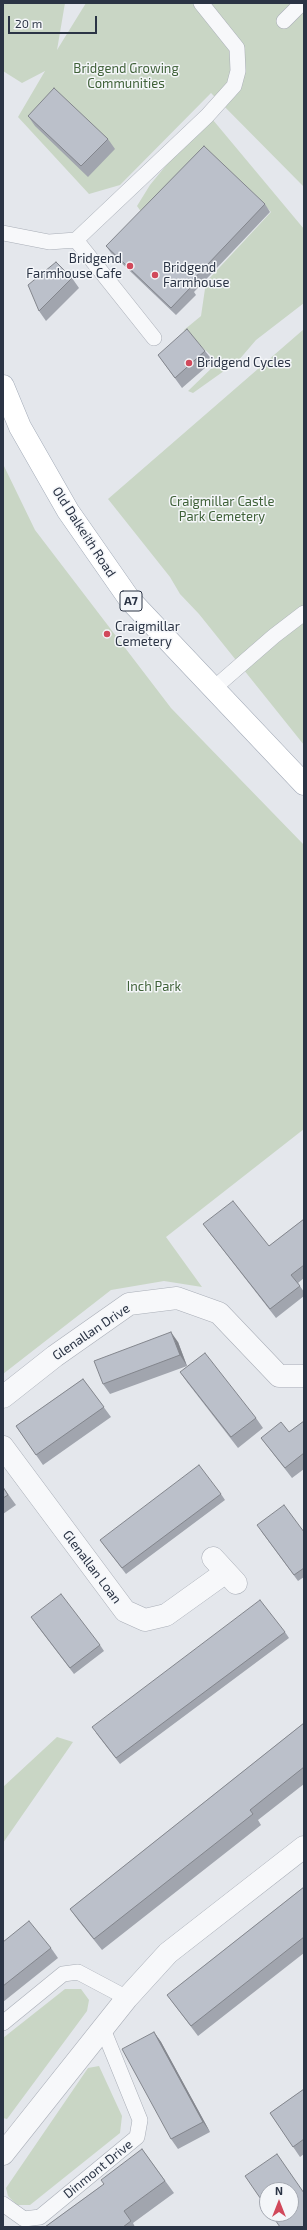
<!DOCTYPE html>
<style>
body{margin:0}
#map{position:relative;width:307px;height:2230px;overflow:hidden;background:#e4e7ec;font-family:"Exo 2",sans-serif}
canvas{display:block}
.frame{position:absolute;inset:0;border:4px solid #2b3445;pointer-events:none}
.north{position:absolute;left:259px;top:2182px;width:40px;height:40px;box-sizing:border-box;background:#f4f6f9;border:1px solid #a4a8b1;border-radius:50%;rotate:0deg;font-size:11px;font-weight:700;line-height:16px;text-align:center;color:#2b3445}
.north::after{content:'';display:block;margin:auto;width:14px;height:18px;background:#d1495b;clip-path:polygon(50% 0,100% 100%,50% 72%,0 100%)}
.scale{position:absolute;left:8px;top:16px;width:89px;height:18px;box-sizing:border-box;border:2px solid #2b3445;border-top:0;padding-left:5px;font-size:12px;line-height:14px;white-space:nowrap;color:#2b3445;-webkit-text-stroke:3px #f4f6f9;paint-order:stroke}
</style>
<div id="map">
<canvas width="307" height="2230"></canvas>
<div class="frame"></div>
<div class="north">N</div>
<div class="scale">20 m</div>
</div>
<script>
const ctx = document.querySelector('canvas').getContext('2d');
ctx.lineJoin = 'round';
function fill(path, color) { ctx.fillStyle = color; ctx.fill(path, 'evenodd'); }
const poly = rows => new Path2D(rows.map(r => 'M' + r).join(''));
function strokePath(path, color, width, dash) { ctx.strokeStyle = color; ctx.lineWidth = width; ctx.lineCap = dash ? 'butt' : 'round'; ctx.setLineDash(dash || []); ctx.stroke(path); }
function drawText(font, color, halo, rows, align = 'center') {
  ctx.font = font + ' "Exo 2",sans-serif'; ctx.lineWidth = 3; ctx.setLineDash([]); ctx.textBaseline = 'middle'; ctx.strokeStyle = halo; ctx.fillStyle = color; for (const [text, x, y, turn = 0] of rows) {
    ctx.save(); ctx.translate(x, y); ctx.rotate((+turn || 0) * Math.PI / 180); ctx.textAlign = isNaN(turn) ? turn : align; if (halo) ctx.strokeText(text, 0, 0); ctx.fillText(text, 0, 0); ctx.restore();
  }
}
fill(poly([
 [3,3,65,3,57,50,86,3,304,3,304,187,211,93,120,185,89,194,18,117,45,71,22,83,3,71],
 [213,120,304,229,304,303,256,340,238,361,193,393,188,391,218,362,184,330,201,316,206,282,271,212,247,187,211,208,142,213,137,206,150,185,177,152],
 [304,329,304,745,199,614,180,594,170,577,108,499],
 [3,464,35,530,171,708,304,845,304,1129,166,1237,202,1287,164,1281,111,1290,3,1374],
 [57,1737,73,1742,3,1843,3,1787],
 [65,1989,81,1989,89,2000,87,2011,7,2119,3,2118,3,2038],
 [99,2066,122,2116,120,2133,30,2205,17,2205,8,2196,6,2188,88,2068]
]), '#c9d6c5');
const lane = poly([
 [284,21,302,3],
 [3,233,49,242,76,240,207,116,234,86,238,71,237,48,201,3],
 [76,240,154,338],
 [213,689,274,636,304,613],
 [3,2023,63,1974,78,1972,127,1998],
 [3,2204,24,2219,40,2217,137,2137,140,2120,103,2029]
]);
const street = poly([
 [3,1397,55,1356,129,1304,177,1298,219,1313,279,1376,304,1376],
 [3,1447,125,1611,145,1620,166,1615,226,1572],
 [213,1558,236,1583],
 [3,2154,127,1998,168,1953,304,1847]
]);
const primary = poly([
 [3,386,20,427,68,511,130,600,304,784]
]);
strokePath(lane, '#a9aeb7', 16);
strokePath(street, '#a9aeb7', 23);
strokePath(primary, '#a3abb8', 23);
strokePath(lane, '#f7f8fa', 15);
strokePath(street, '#f7f8fa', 22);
strokePath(primary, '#fff', 22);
fill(poly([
 [28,116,108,139,115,149,88,177,35,126],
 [265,204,270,212,194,292,196,295,176,315,111,253,106,246],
 [72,278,79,288,46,321,39,311],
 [205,351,213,361,182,388,158,355],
 [304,1219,304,1278,298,1283,304,1292,304,1296,276,1318,209,1232,203,1224,269,1246],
 [178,1342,187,1366,110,1394,103,1384],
 [180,1372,256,1418,263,1428,238,1448,187,1382],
 [83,1379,111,1417,43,1465,16,1426],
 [304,1421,304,1469,292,1478,261,1438,289,1432],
 [3,1487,16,1505,3,1514],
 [221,1494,225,1500,126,1574,100,1540],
 [261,1531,304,1532,304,1577,298,1581],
 [35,1623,100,1645,104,1651,74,1674],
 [285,1632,289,1638,120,1764,96,1733],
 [304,1723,304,1784,258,1820,261,1825,102,1950,78,1920,70,1909],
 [304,1887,304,1953,198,2036,167,1995],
 [3,1942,51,1948,58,1958,3,2002],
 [154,2032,161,2042,210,2132,178,2149,171,2139],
 [304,2089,304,2154,300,2157,270,2113],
 [142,2149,174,2193,133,2223,135,2227,45,2227,104,2184]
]), '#a1a5ae');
fill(poly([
 [171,1332,178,1342,187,1366,180,1355],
 [154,2032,161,2042,210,2132,203,2122]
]), '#83868d');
const building = poly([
 [54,88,108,139,81,166,28,116,54,88],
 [204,146,265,204,188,285,191,287,171,308,106,246,204,146],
 [56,262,72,278,39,311,28,285,56,262],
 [187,329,205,351,175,378,158,355,187,329],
 [233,1201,269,1246,304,1219,304,1265,291,1275,300,1286,270,1309,203,1224,233,1201],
 [171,1332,180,1355,103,1384,94,1361,171,1332],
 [205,1353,256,1418,231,1437,180,1372,205,1353],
 [83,1379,104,1407,36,1455,16,1426,83,1379],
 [304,1421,304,1453,285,1468,261,1438,281,1422,289,1432,304,1421],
 [199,1465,221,1494,122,1568,100,1540,199,1465],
 [3,1487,8,1495,3,1498,3,1487],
 [284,1505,304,1532,304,1568,294,1575,257,1525,284,1505],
 [61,1594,100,1645,70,1668,31,1617,61,1594],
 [260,1600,285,1632,116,1758,92,1727,260,1600],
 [304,1723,304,1767,250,1810,253,1814,94,1939,70,1909,304,1723],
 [304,1887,304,1937,191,2026,167,1995,304,1887],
 [29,1921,51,1948,3,1986,3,1942,29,1921],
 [154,2032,203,2122,171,2139,122,2049,154,2032],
 [304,2089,304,2139,293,2147,270,2113,304,2089],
 [142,2149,165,2181,124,2211,131,2221,123,2227,45,2227,104,2184,101,2180,142,2149],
 [277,2154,304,2193,304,2227,280,2227,271,2214,291,2214,291,2190,267,2190,267,2208,245,2176,277,2154]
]);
fill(building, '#bbc0ca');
strokePath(building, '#83868d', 1);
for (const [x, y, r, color] of [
 [130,266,4,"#d1495b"],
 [155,275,4,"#d1495b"],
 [189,363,4,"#d1495b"],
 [107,634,4,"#d1495b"]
]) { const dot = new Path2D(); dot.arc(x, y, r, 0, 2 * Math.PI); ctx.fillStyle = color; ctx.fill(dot); strokePath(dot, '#f4f6f9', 1.5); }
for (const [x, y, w] of [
 [131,601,22]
]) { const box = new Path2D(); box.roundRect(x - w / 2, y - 10, w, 20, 3); ctx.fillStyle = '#f4f6f9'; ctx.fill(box); strokePath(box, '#2b3445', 1); }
drawText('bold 12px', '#2b3445', null, [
 ["A7",131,601]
]);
drawText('13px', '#3f6138', '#f4f6f9', [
 ["Bridgend Growing",126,69],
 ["Communities",126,84],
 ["Craigmillar Castle",222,502],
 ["Park Cemetery",222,517],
 ["Inch Park",154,987]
]);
drawText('13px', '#2b3445', '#f4f6f9', [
 ["Bridgend",122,259,"right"],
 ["Farmhouse Cafe",122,274,"right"],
 ["Bridgend",163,268],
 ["Farmhouse",163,283],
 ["Bridgend Cycles",197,363],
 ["Craigmillar",115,627],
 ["Cemetery",115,642]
], 'left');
drawText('13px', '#2b3445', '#f4f6f9', [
 ["Old Dalkeith Road",84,532,57],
 ["Glenallan Drive",91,1332,-34],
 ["Glenallan Loan",92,1567,53],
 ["Dinmont Drive",98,2169,-39]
]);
</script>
